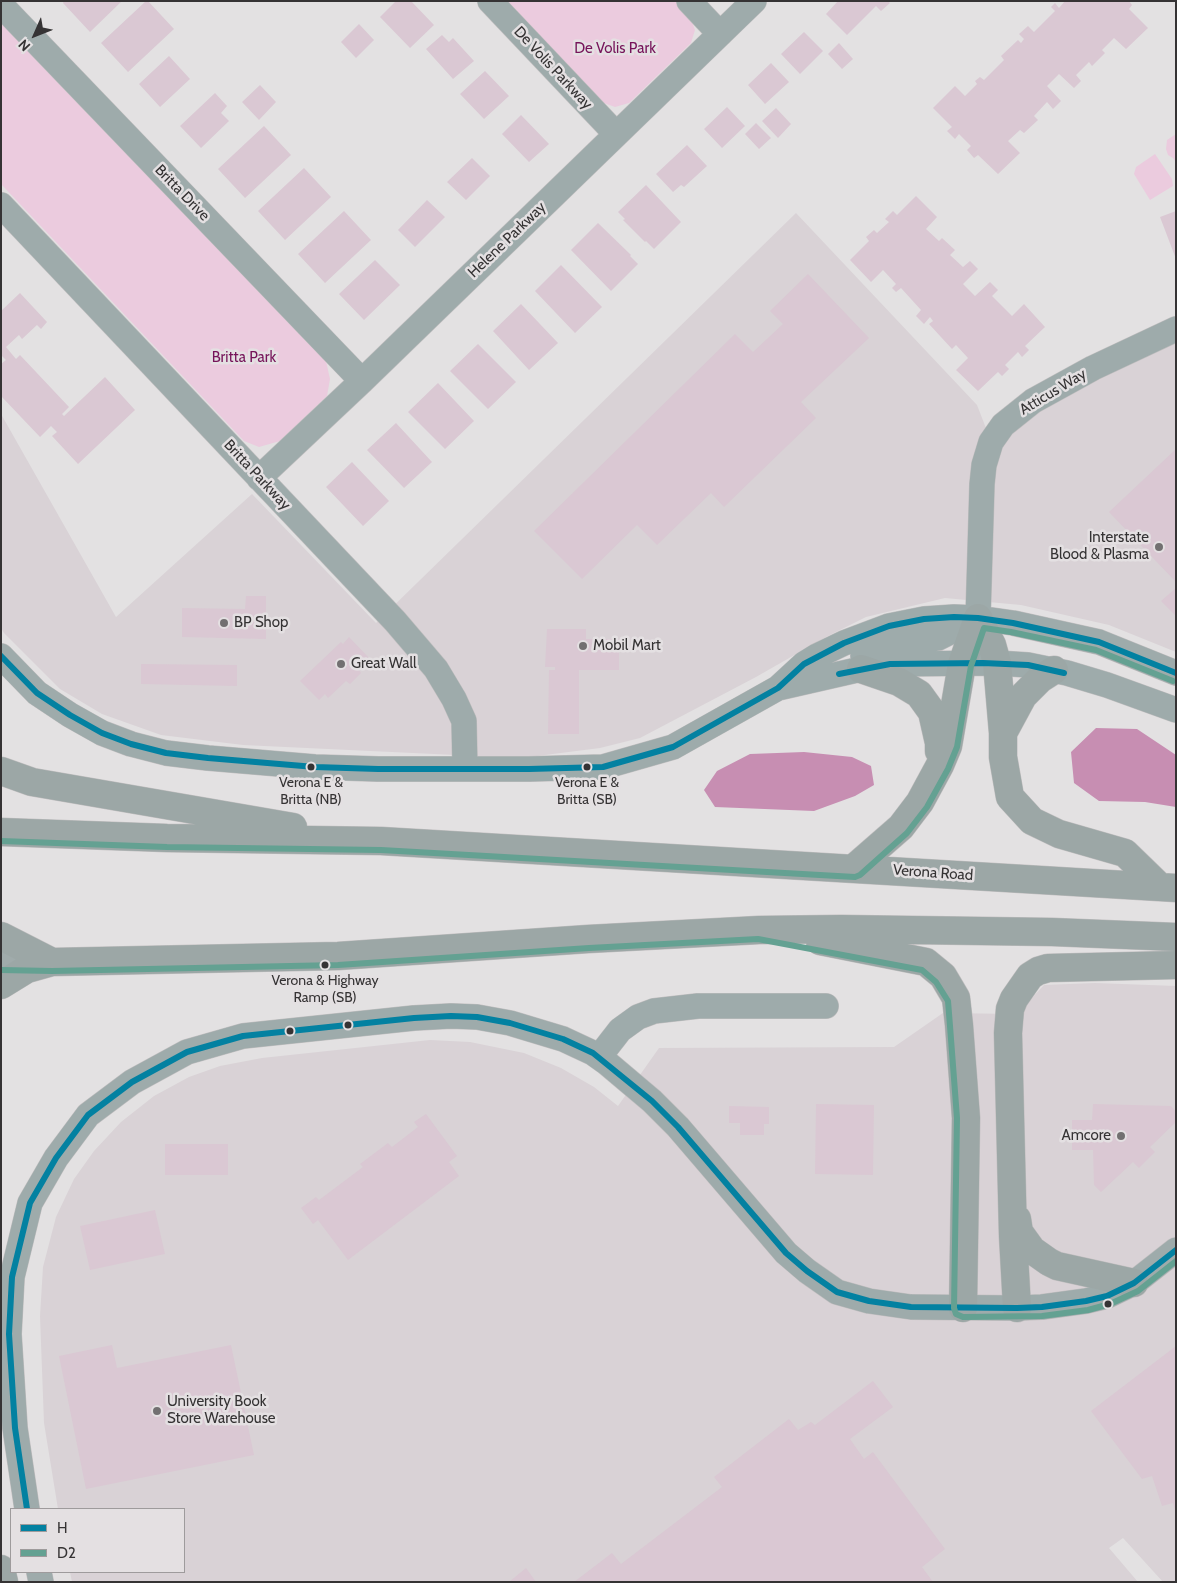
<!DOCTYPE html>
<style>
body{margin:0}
#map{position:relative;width:1177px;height:1583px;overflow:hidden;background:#e3e1e2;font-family:Cabin,sans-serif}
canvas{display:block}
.frame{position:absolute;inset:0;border:2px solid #353334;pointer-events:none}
.legend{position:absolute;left:10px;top:1508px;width:175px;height:65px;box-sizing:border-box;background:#e4e0e2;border:1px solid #9e9b9c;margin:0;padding:6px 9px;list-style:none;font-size:15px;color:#353334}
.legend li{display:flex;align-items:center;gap:10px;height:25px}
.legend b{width:25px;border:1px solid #9e9b9c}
.north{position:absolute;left:10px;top:10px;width:50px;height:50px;-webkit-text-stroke:4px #e4e0e2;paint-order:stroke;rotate:226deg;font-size:14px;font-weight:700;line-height:20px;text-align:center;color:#353334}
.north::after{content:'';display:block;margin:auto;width:18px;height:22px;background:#353334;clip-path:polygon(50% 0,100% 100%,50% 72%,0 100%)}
</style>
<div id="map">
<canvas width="1177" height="1583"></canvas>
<div class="frame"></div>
<ul class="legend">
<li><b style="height:6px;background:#0381a1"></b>H</li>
<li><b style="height:6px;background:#64a192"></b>D2</li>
</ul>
<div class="north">N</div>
</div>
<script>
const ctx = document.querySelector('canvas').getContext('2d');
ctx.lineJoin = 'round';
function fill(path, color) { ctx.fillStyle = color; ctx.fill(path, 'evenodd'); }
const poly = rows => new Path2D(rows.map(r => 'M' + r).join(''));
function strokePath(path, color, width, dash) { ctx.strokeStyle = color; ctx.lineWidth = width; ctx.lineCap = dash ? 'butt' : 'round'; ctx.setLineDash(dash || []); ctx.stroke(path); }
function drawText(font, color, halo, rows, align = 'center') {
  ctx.font = font + ' Cabin,sans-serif'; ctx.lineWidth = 5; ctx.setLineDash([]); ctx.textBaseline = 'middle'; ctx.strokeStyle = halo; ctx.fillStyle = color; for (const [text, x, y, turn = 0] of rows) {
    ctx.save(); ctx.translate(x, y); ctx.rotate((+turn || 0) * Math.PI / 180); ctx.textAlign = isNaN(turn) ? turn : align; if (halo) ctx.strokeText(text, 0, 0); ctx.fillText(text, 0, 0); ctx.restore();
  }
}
fill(poly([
 [796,213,977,405,991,441,1003,425,1176,329,1176,652,1109,625,1021,605,945,598,866,617,826,637,756,677,640,738,600,748,537,756,498,757,243,745,161,735,102,714,60,689,4,633,1,628,1,414,116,617,252,494,376,623],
 [1095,983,1176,986,1176,1582,1163,1582,1123,1538,1109,1548,1138,1582,72,1582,70,1572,184,1572,184,1509,58,1509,44,1423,40,1316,43,1267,56,1217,74,1179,94,1151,121,1122,154,1096,189,1077,220,1066,262,1058,430,1040,470,1042,524,1053,561,1068,594,1087,618,1106,659,1048,894,1047,943,1013,1017,1014,1044,985]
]), '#d9d2d6');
fill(poly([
 [505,1,676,1,690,16,695,30,691,43,629,103,615,107,601,102],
 [1,19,326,361,330,379,327,396,280,441,259,447,244,441,1,184],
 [1176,134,1176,162,1173,158,1168,155,1166,149,1167,140],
 [1155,154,1172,179,1173,186,1150,200,1134,174,1136,167]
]), '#ebcbde');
fill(poly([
 [1096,728,1137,729,1176,755,1176,807,1145,802,1099,801,1074,783,1071,752],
 [804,752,852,757,871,766,874,785,855,796,814,811,715,807,704,790,717,771,750,754]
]), '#c78eb2');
fill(poly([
 [64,1,122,1,90,32,63,3],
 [146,1,148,1,174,29,128,72,101,43],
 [396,1,411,1,434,25,410,48,380,17],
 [838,1,888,1,890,3,881,11,876,6,847,35,826,14],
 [1065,1,1129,1,1132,5,1129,9,1148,28,1126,49,1114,38,1102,50,1105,53,1092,66,1089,62,1076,75,1081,81,1074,88,1059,74,1047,86,1061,101,1053,109,1047,102,1034,116,1038,120,1024,133,1020,130,1008,141,1020,153,998,174,978,155,974,158,967,150,971,146,959,134,955,139,947,131,952,127,933,108,955,86,965,96,977,84,975,81,980,77,984,80,1004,60,1001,56,1018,40,1021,43,1024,39,1019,34,1028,26,1034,32,1055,11,1051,7,1055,3,1059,8],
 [359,24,374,40,356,58,341,42],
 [804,32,823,51,800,74,781,54],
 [442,35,449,42,453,38,474,61,453,79,426,49],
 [839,43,853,59,842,69,828,54],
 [169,56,190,79,160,107,139,84],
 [771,63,789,82,765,104,748,85],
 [485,71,509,96,484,119,460,94],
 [260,85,276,102,259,120,242,102],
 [215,93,227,106,221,113,229,121,201,148,180,126],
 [727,107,745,126,722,148,704,129],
 [776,108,791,124,778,138,762,121],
 [521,115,549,144,529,162,502,134],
 [756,123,771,138,759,149,745,134],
 [264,126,291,155,245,198,218,169],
 [687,145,707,166,684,187,681,185,673,192,656,174],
 [472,158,490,176,466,200,447,182],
 [304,168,331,197,285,240,258,211],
 [646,185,681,222,654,249,646,241,645,242,623,220,625,219,618,212],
 [916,196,937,217,926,229,939,241,942,238,955,250,950,255,963,267,970,261,978,269,963,284,975,296,990,282,998,290,992,296,1012,316,1024,304,1045,327,1025,346,1029,350,1022,357,1018,352,1005,365,1009,369,1002,376,998,372,978,391,956,370,968,358,956,345,952,349,929,324,933,321,930,317,924,324,916,316,921,310,901,288,896,292,892,288,896,284,883,270,871,282,850,260,869,241,866,237,874,230,877,233,889,222,885,219,893,211,897,215],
 [427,200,445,217,415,247,398,230],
 [344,211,371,240,325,283,298,254],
 [1176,211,1176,259,1160,217],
 [598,223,631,255,630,256,638,264,611,291,571,250],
 [375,260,400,285,364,320,339,294],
 [561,265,602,307,575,333,535,291],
 [808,274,869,338,801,402,816,418,724,507,711,493,657,545,637,525,582,579,534,531,735,334,753,352,783,324,770,311],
 [20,293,47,322,41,329,37,325,22,339,19,335,6,347,16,359,20,355,69,407,62,414,64,416,105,377,135,410,78,464,52,436,57,432,51,426,40,437,1,396,1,364,6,360,1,355,1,311],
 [521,304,558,343,529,370,493,331],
 [478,344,516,382,488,409,450,371],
 [438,383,474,421,445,449,408,412],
 [396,423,432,462,404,488,367,450],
 [1176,449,1176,582,1109,512],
 [352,462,389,501,363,526,326,487],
 [1176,588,1176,616,1161,601],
 [246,596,266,596,266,639,182,637,182,608,245,609],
 [547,629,586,629,586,639,619,639,619,670,579,670,579,734,548,734,549,670,555,670,555,667,545,667],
 [349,637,369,658,358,669,361,673,350,684,346,681,328,698,325,694,319,700,300,681,341,642,343,644],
 [141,664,237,665,237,686,141,684],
 [816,1104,874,1105,873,1175,815,1174],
 [1093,1104,1171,1106,1176,1112,1176,1122,1150,1147,1155,1152,1139,1168,1133,1162,1101,1192,1094,1185,1093,1150,1072,1150,1072,1120,1092,1120],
 [729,1106,769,1107,769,1124,764,1124,764,1135,740,1135,740,1123,729,1123],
 [426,1114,457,1156,449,1162,459,1176,348,1260,318,1220,313,1224,301,1208,316,1197,319,1200,363,1167,360,1164,388,1143,392,1147,418,1127,414,1122],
 [165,1144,228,1144,228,1175,165,1175],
 [155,1210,165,1254,90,1270,80,1226],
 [112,1345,117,1368,231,1345,254,1455,86,1489,59,1356],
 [1176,1346,1176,1510,1175,1510,1173,1503,1162,1506,1152,1476,1142,1479,1091,1411],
 [873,1381,893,1407,850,1439,864,1459,873,1452,945,1549,922,1567,933,1582,574,1582,612,1553,621,1564,722,1487,714,1477,789,1419,798,1430,811,1422,815,1425],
 [526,1568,536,1582,509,1582]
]), '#dac8d3');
const minor = poly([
 [490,1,616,134],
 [689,1,720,34],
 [1,5,362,381],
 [1,205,395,621,436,669,454,699,464,721,465,769],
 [259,478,362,381,754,1],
 [978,618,982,484,984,465,991,442,1003,425,1033,401,1093,368,1176,329],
 [1,656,37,693,70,715,102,733,131,744,166,753,208,758,315,767,378,769,529,769,603,767,673,747,778,688,804,664,817,656,844,643,889,626,924,619,954,617,978,618,1013,623,1099,642,1176,673],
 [863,656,879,649,938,638,976,619],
 [778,688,870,667,890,664,997,663,1028,665,1067,673,1107,685,1176,710],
 [599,1057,620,1030,638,1017,654,1011,698,1006,826,1006],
 [27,1509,15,1428,9,1334,12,1277,30,1203,56,1158,88,1115,132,1082,187,1052,243,1036,414,1018,451,1016,477,1017,510,1023,563,1039,593,1053,607,1063,652,1101,678,1127,786,1253,807,1271,837,1292,869,1301,911,1307,1017,1308,1042,1307,1086,1301,1107,1296,1134,1283,1176,1250],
 [39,1572,41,1582]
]);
const major = poly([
 [1,961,50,962]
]);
const highway = poly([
 [978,618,992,645,997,663,1003,733,1003,757,1010,797,1032,821,1059,834,1125,853,1160,887],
 [861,669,899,682,919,694,932,712,939,743,939,751],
 [1003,733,1023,696,1040,679,1054,670],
 [1,771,32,782,293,827],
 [1,832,167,838,381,841,1176,888],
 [854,868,901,827,920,802,940,765,948,746,962,664,978,618],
 [1,936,52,962],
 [820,941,926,962,943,976,956,998,959,1025,966,1118,963,1308],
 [1,985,27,969,52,962,338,956,588,939,759,930,841,929,1052,932,1176,937],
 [1017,1219,1019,1232,1032,1250,1049,1262,1057,1266,1134,1283],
 [1017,1308,1013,1236,1008,1033,1010,1009,1014,999,1030,976,1038,971,1048,968,1176,965],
 [1,1569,4,1582]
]);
strokePath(minor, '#c0bebf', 26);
strokePath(major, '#c0bebf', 29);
strokePath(highway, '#c0bebf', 29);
strokePath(minor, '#9eabab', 25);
strokePath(major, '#a0abab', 28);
strokePath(highway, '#9ca7a6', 28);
strokePath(poly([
 [1,656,37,693,70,715,102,733,131,744,166,753,208,758,315,767,378,769,529,769,603,767,673,747,778,688,804,664,844,643,889,626,924,619,954,617,978,618,1013,623,1099,642,1176,673],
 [839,674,890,664,983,663,1028,665,1064,673],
 [27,1509,15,1428,9,1334,12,1277,30,1203,56,1158,88,1115,132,1082,187,1052,243,1036,414,1018,451,1016,477,1017,510,1023,563,1039,593,1053,652,1101,678,1127,786,1253,807,1271,837,1292,869,1301,911,1307,1017,1308,1042,1307,1086,1301,1107,1296,1134,1283,1176,1250]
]), '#0381a1', 6);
strokePath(poly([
 [1,841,167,847,381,850,855,877,860,875,907,833,927,807,948,769,957,747,971,666,984,628,1011,632,1096,650,1173,681],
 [1,970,52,971,338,965,589,948,758,939,922,970,936,982,948,1001,950,1026,957,1118,954,1308,956,1314,963,1317,1042,1316,1088,1310,1110,1304,1138,1291,1176,1261]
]), '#64a192', 6);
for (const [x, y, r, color] of [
 [1159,547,5,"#727071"],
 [224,623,5,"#727071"],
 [583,646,5,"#727071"],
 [341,664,5,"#727071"],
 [311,767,4.5,"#353334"],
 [587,767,4.5,"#353334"],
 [325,965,4.5,"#353334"],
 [348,1025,4.5,"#353334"],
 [290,1031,4.5,"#353334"],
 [1121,1136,5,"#727071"],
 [1108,1304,4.5,"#353334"],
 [157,1411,5,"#727071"]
]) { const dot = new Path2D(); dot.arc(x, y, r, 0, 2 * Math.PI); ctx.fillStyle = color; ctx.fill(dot); strokePath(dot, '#e4e0e2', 2); }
drawText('14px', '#353334', '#e4e0e2', [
 ["Verona E &",311,783],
 ["Britta (NB)",311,800],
 ["Verona E &",587,783],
 ["Britta (SB)",587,800],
 ["Verona & Highway",325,981],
 ["Ramp (SB)",325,998]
]);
drawText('15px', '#76145a', '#e4e0e2', [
 ["De Volis Park",615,49],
 ["Britta Park",244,358]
]);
drawText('15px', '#353334', '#e4e0e2', [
 ["De Volis Parkway",553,68,47],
 ["Britta Drive",182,193,46],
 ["Helene Parkway",507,240,-44],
 ["Atticus Way",1053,392,-31],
 ["Britta Parkway",257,475,47],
 ["Verona Road",933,873,4]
]);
drawText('15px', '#353334', '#e4e0e2', [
 ["Interstate",1149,538,"right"],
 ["Blood & Plasma",1149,555,"right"],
 ["BP Shop",234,623],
 ["Mobil Mart",593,646],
 ["Great Wall",351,664],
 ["Amcore",1111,1136,"right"],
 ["University Book",167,1402],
 ["Store Warehouse",167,1419]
], 'left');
</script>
